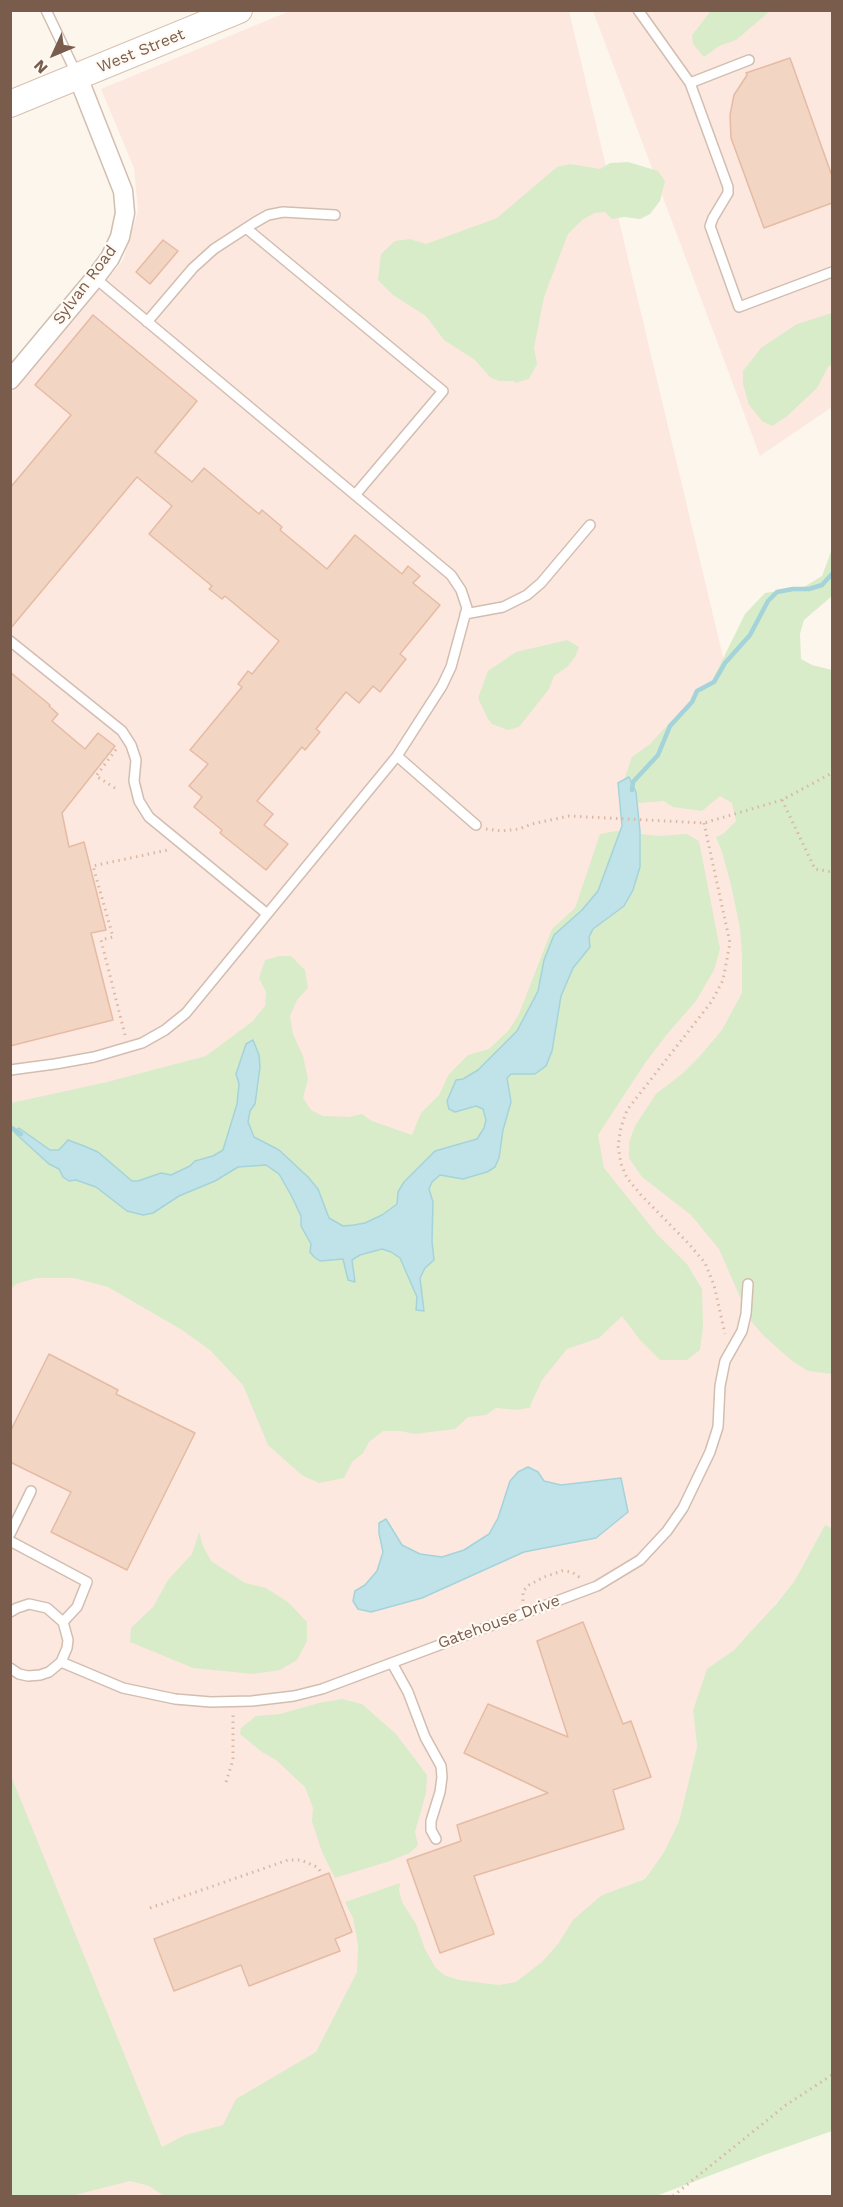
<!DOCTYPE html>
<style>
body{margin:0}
#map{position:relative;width:843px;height:2207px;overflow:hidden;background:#fdf6ec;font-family:"Work Sans",sans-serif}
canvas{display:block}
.frame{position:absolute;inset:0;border:12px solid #7a5c4d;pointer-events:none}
.north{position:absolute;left:24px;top:24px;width:60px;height:60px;-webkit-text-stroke:4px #fffaf3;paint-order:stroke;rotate:226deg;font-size:16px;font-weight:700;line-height:24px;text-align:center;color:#7a5c4d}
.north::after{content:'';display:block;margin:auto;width:21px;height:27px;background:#7a5c4d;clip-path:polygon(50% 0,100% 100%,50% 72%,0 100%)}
</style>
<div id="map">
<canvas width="843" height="2207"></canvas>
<div class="frame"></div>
<div class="north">N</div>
</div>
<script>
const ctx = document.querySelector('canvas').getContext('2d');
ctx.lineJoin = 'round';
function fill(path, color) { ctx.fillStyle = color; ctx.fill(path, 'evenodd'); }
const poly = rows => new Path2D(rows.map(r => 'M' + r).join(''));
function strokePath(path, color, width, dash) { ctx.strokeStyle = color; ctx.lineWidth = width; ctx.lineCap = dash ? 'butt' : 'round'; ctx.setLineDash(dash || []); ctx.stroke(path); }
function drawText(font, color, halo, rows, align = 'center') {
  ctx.font = font + ' "Work Sans",sans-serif'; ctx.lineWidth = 4.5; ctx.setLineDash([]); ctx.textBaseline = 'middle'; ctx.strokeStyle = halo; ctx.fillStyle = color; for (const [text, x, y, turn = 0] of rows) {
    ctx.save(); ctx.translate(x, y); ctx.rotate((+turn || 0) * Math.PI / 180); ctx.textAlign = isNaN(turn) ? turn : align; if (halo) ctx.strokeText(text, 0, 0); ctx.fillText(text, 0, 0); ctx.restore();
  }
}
fill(poly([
 [290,11,569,11,740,728,832,1343,821,1372,832,1374,832,1528,825,1525,795,1580,758,1626,734,1650,707,1670,693,1710,697,1747,679,1821,664,1852,645,1879,602,1895,476,2196,11,2196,11,393,123,260,138,211,134,168,101,89],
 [593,11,832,11,832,407,760,456]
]), '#fde8e0');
fill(poly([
 [711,11,711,10,770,11,736,40,719,46,704,57,693,44,692,35],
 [628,162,658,171,665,181,660,201,650,214,640,219,624,217,612,219,605,212,595,213,582,220,568,234,544,297,534,348,537,364,529,379,515,383,514,381,499,381,491,378,475,360,444,340,426,316,393,295,378,280,381,254,395,241,410,239,426,244,497,218,557,167,570,164,600,169,610,163],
 [832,313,832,364,828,367,817,388,786,417,772,426,762,421,749,405,743,384,743,371,761,348,797,324],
 [832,549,832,596,804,620,800,634,801,659,812,665,832,670,832,1374,808,1371,792,1361,764,1336,750,1320,719,1249,691,1215,642,1177,629,1158,629,1142,635,1126,656,1094,683,1073,700,1056,722,1030,742,993,742,956,740,928,731,885,722,852,716,837,723,834,736,821,732,803,720,796,702,811,673,807,664,801,638,803,636,792,624,780,632,757,650,744,693,698,711,683,745,614,765,593,804,587,822,576],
 [567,640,579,647,575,657,567,667,554,676,549,689,519,727,508,730,492,724,488,719,478,698,488,671,516,652],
 [616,831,658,836,687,834,699,841,720,949,714,970,696,1001,668,1033,645,1063,598,1135,604,1168,657,1234,687,1264,702,1289,703,1327,700,1350,687,1360,660,1360,640,1340,622,1316,599,1338,567,1349,542,1380,530,1406,532,1407,518,1410,496,1408,486,1415,468,1417,455,1429,415,1434,400,1431,383,1431,369,1442,363,1453,352,1462,344,1478,319,1483,303,1476,268,1445,243,1385,210,1350,182,1330,108,1287,74,1278,36,1278,16,1284,11,1289,11,1103,107,1082,206,1056,253,1021,265,1006,266,992,259,978,265,960,280,956,291,956,305,970,308,988,297,1000,290,1016,293,1034,303,1056,308,1079,303,1098,311,1110,323,1116,349,1117,362,1114,372,1121,412,1135,421,1113,439,1095,449,1074,468,1055,489,1049,509,1030,519,1014,552,929,575,908,600,834],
 [825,1525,832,1528,832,2131,764,2155,656,2196,164,2196,149,2186,130,2181,71,2196,11,2196,11,1776,162,2147,185,2135,223,2125,236,2099,316,2052,357,1972,358,1945,356,1934,353,1918,345,1902,400,1883,399,1890,402,1902,416,1924,425,1949,435,1967,444,1975,459,1980,499,1985,516,1982,542,1962,558,1944,573,1920,602,1895,645,1879,664,1852,679,1821,697,1747,693,1710,707,1669,734,1650,777,1603,795,1580],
 [199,1532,203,1546,211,1561,245,1583,266,1588,288,1602,307,1622,307,1641,297,1660,280,1670,253,1674,193,1668,130,1642,131,1628,153,1607,168,1580,192,1554],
 [342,1699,362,1704,396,1734,427,1775,426,1793,415,1832,418,1845,410,1853,387,1862,335,1878,322,1852,312,1821,313,1808,305,1787,276,1760,262,1752,240,1734,241,1728,256,1716,280,1714,319,1703]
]), '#d8ecc9');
const water = poly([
 [629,777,636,792,640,831,640,867,633,890,624,906,593,929,589,937,590,947,573,968,561,996,552,1051,546,1066,535,1074,511,1074,507,1078,511,1102,503,1130,499,1158,495,1167,487,1172,463,1179,440,1175,432,1182,429,1189,433,1202,432,1241,434,1260,425,1268,420,1278,424,1311,416,1310,417,1297,400,1258,391,1252,382,1249,360,1255,352,1260,355,1282,348,1280,343,1259,320,1261,314,1257,310,1252,311,1244,301,1226,301,1216,291,1195,279,1174,266,1165,238,1167,215,1181,179,1196,153,1213,143,1215,127,1211,96,1187,76,1180,69,1181,63,1177,59,1169,49,1164,15,1133,19,1128,50,1150,59,1150,68,1140,84,1146,98,1152,132,1181,138,1181,161,1173,171,1175,190,1166,195,1161,213,1156,223,1150,237,1104,239,1084,236,1074,246,1044,253,1040,259,1055,260,1067,255,1104,250,1111,248,1122,254,1137,279,1150,308,1177,318,1189,329,1218,343,1226,354,1225,365,1223,382,1215,397,1204,398,1192,404,1182,435,1151,477,1139,484,1128,486,1120,483,1109,476,1106,455,1112,449,1109,447,1101,456,1080,463,1079,478,1070,517,1031,538,991,544,960,554,935,582,910,598,891,622,826,618,783,629,777],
 [528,1467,538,1472,544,1481,561,1485,621,1478,628,1512,596,1538,524,1552,422,1598,371,1612,358,1609,353,1601,355,1591,365,1585,377,1571,383,1552,379,1533,379,1523,386,1519,402,1545,420,1554,442,1557,464,1550,489,1534,498,1518,510,1481,518,1472,528,1467]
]);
fill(water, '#bfe3e8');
strokePath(water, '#a5d3da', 1.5);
strokePath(poly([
 [632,790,633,782,658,755,670,726,692,702,697,691,714,682,725,663,750,635,768,601,777,592,793,589,809,589,822,585,832,574],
 [10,1127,21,1134]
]), '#a5d3da', 4.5);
const building = poly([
 [790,58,832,176,832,203,764,228,731,138,730,115,734,95,747,75,746,73,790,58],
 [163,240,178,251,150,284,136,272,163,240],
 [93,315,197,401,155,452,192,482,204,468,259,514,262,510,282,527,280,530,327,569,355,535,402,574,408,566,420,576,413,583,440,605,400,654,406,659,380,692,373,686,359,703,346,692,316,729,320,732,305,750,302,747,257,801,273,814,264,825,288,844,266,870,220,833,222,830,194,807,202,797,189,786,208,764,190,750,242,687,238,684,248,671,252,674,279,641,225,596,222,599,209,589,212,586,149,534,172,506,137,477,10,629,10,488,71,415,35,385,93,315],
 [10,672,50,705,49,706,58,714,52,721,85,749,98,733,115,746,62,813,69,847,84,842,106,930,91,933,113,1020,10,1046,10,672],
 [49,1354,118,1390,116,1394,195,1433,127,1570,51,1532,71,1492,10,1462,10,1432,49,1354],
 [583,1622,623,1724,631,1721,651,1777,613,1790,624,1829,474,1876,494,1934,440,1953,407,1860,461,1841,457,1825,548,1793,464,1753,488,1704,568,1737,537,1641,583,1622],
 [329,1873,352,1932,335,1939,340,1951,249,1986,241,1965,174,1991,154,1939,329,1873]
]);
fill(building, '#f3d5c3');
strokePath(building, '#e6bba3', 1.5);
const lane = poly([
 [46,10,77,75],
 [638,10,690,83,728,187,728,193,713,218,710,226,739,307,832,272],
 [690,83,749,60],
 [246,228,443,391,355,495],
 [147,322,193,268,214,249,254,223,268,215,283,212,335,215],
 [465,614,503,607,527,595,541,583,590,525],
 [10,641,122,731,131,745,136,760,134,781,139,801,149,817,266,913],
 [397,756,476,825],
 [10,1070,55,1064,94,1057,142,1043,165,1030,186,1013,397,756,442,686,451,667,467,608,461,590,451,575,95,278],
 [10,1534,31,1491],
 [10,1541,87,1582,77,1607,63,1622],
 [10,1612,17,1608,29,1604,47,1608,63,1622,68,1640,67,1648,61,1662,49,1672,40,1675,28,1676,19,1674,10,1668],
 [61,1662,123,1688,175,1699,211,1702,252,1701,294,1696,322,1689,597,1586,640,1560,667,1531,683,1508,710,1452,718,1427,720,1386,725,1361,742,1331,746,1314,748,1284],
 [392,1663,408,1692,425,1737,441,1766,442,1777,440,1792,431,1821,431,1830,436,1839]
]);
const street = poly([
 [10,380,95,278,110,258,120,237,125,213,123,191,78,77]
]);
const secondary = poly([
 [10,104,239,10]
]);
strokePath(lane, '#d1beb0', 12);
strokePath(street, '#d1beb0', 21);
strokePath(secondary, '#d6c0b0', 28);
strokePath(poly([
 [115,788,96,776,118,747],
 [782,800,815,869,832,872],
 [704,823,730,943,723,980,712,1001,627,1110,621,1127,618,1146,621,1164,627,1178,641,1195,689,1244,705,1263,714,1285,725,1334],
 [486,829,502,831,519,829,532,824,569,816,704,823,782,800,832,773],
 [125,1035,101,940,113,937,93,866,168,850],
 [523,1601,523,1591,529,1585,544,1577,562,1571,572,1572,582,1579],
 [226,1782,233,1760,233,1714],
 [150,1908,288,1860,301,1860,317,1867,321,1872],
 [673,2196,786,2105,832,2075]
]), '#d9b8a5', 3, [1.5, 4.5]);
strokePath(lane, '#fff', 9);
strokePath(street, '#fff', 18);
strokePath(secondary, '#fff', 26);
drawText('16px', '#7a5c4d', '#fffaf3', [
 ["West Street",141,51,-22],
 ["Sylvan Road",85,285,-53],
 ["Gatehouse Drive",499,1622,-20]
]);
</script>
